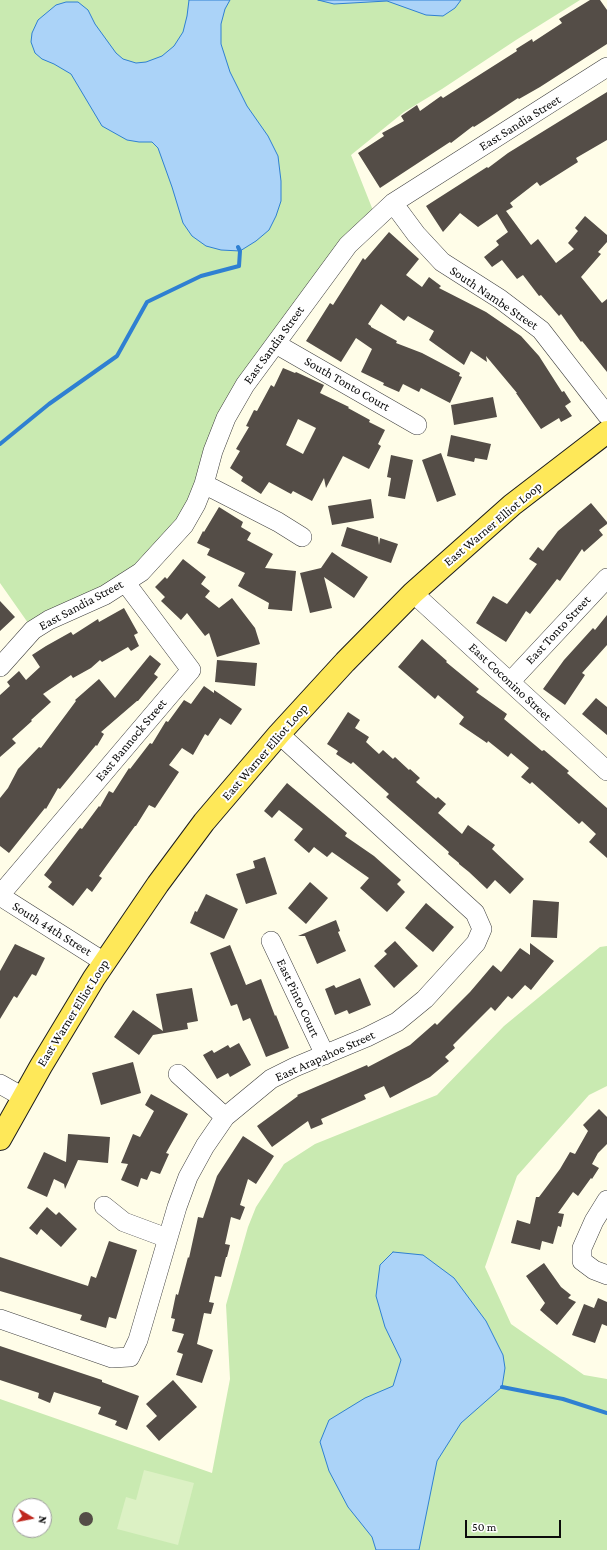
<!DOCTYPE html>
<style>
body{margin:0}
#map{position:relative;width:607px;height:1550px;overflow:hidden;background:#fffde8;font-family:"Crimson Pro",serif}
canvas{display:block}
.north{position:absolute;left:12px;top:1498px;width:40px;height:40px;box-sizing:border-box;background:#fff;border:1px solid #9d9d9d;border-radius:50%;rotate:100deg;font-size:11px;font-weight:700;line-height:16px;text-align:center;color:#0b0b0b}
.north::after{content:'';display:block;margin:auto;width:14px;height:18px;background:#bf281e;clip-path:polygon(50% 0,100% 100%,50% 72%,0 100%)}
.scale{position:absolute;left:465px;top:1520px;width:96px;height:18px;box-sizing:border-box;border:2px solid #0b0b0b;border-top:0;padding-left:5px;font-size:12px;line-height:14px;white-space:nowrap;color:#0b0b0b;-webkit-text-stroke:3px #fff;paint-order:stroke}
</style>
<div id="map">
<canvas width="607" height="1550"></canvas>
<div class="north">N</div>
<div class="scale">50 m</div>
</div>
<script>
const ctx = document.querySelector('canvas').getContext('2d');
ctx.lineJoin = 'round';
function fill(path, color) { ctx.fillStyle = color; ctx.fill(path, 'evenodd'); }
const poly = rows => new Path2D(rows.map(r => 'M' + r).join(''));
function strokePath(path, color, width, dash) { ctx.strokeStyle = color; ctx.lineWidth = width; ctx.lineCap = dash ? 'butt' : 'round'; ctx.setLineDash(dash || []); ctx.stroke(path); }
function drawText(font, color, halo, rows, align = 'center') {
  ctx.font = font + ' "Crimson Pro",serif'; ctx.lineWidth = 4; ctx.setLineDash([]); ctx.textBaseline = 'middle'; ctx.strokeStyle = halo; ctx.fillStyle = color; for (const [text, x, y, turn = 0] of rows) {
    ctx.save(); ctx.translate(x, y); ctx.rotate((+turn || 0) * Math.PI / 180); ctx.textAlign = isNaN(turn) ? turn : align; if (halo) ctx.strokeText(text, 0, 0); ctx.fillText(text, 0, 0); ctx.restore();
  }
}
fill(poly([
 [0,0,580,0,516,40,442,89,404,112,351,155,376,218,276,344,168,544,33,630,0,583],
 [607,946,607,1086,589,1095,517,1176,485,1267,511,1324,584,1375,607,1379,607,1550,0,1550,0,1399,212,1473,230,1379,226,1305,248,1227,256,1207,284,1164,315,1144,437,1095,504,1026,600,947],
 [20,1506,44,1506,44,1530,20,1530]
]), '#c9eab1');
fill(poly([
 [144,1470,194,1483,178,1545,117,1529,126,1497,136,1500]
]), '#dcf1c4');
const water = poly([
 [189,0,230,0,225,9,221,24,221,44,230,72,247,106,268,136,278,156,281,181,281,201,276,216,269,230,256,241,240,251,221,250,206,246,192,236,183,223,172,187,158,148,152,142,139,142,127,140,102,126,71,74,54,64,42,59,35,53,31,42,32,33,38,20,56,5,66,2,78,2,88,10,95,24,116,53,123,59,136,63,146,62,162,56,174,46,183,32,187,16,189,0],
 [318,0,461,0,455,8,443,16,426,15,387,1,334,4,318,0],
 [393,1252,423,1255,454,1278,486,1321,503,1355,505,1368,502,1387,461,1423,437,1461,419,1550,376,1550,372,1537,348,1507,329,1471,320,1442,329,1420,365,1398,393,1386,401,1360,385,1327,376,1296,380,1265,393,1252]
]);
fill(water, '#abd3f8');
strokePath(water, '#2f80d2', 1);
strokePath(poly([
 [0,444,49,404,117,356,147,302,201,276,239,266,240,251,238,247],
 [502,1387,563,1399,607,1413]
]), '#2f80d2', 4);
fill(poly([
 [590,0,600,0,607,10,607,44,540,87,519,99,518,98,488,118,474,127,473,126,451,143,450,142,380,188,358,153,384,136,382,133,404,121,401,116,417,105,420,111,441,96,443,98,517,51,516,49,532,39,533,42,562,23,559,19],
 [607,92,607,140,576,158,578,162,540,186,537,182,510,203,513,207,506,211,531,245,538,239,556,263,574,249,568,243,578,231,575,228,585,216,607,235,607,242,598,252,601,254,581,277,602,303,607,299,607,372,582,341,581,342,561,314,559,316,541,295,539,296,523,275,517,279,502,260,492,267,484,257,499,245,496,241,508,232,497,214,478,227,460,213,443,232,426,206,487,167,488,168,508,153],
 [389,232,419,259,406,275,422,287,429,277,441,286,439,288,486,312,521,336,539,356,562,392,564,391,571,402,565,406,572,416,561,422,559,418,541,429,516,393,517,393,486,356,487,362,471,351,464,365,429,340,434,331,408,316,404,321,381,304,368,324,371,326,371,327,397,341,396,343,422,353,460,373,459,376,462,377,450,403,421,388,419,392,403,384,399,392,383,385,384,383,361,372,372,349,356,338,341,362,306,341,330,303,333,305,363,258,365,260],
 [283,368,295,373,296,372,324,385,320,393,349,407,348,408,370,420,369,422,385,430,378,444,381,446,369,469,343,456,326,488,324,478,312,501,293,491,291,494,269,482,261,494,241,481,243,477,230,468,240,451,236,449,249,427,246,426,254,410,257,411,271,385,274,387],
 [298,419,316,428,303,454,286,445],
 [493,397,497,417,454,425,451,405],
 [451,435,491,444,487,460,475,458,474,462,447,456],
 [441,453,456,495,437,502,422,460],
 [391,455,413,460,405,499,388,496,391,478,387,477],
 [371,499,374,518,332,525,328,506],
 [591,503,607,522,607,524,599,530,603,535,584,552,582,549,560,581,557,579,530,614,526,611,506,642,476,623,493,596,507,604,537,564,529,559,538,547,543,551,558,531],
 [219,507,243,522,241,527,251,533,247,540,273,554,265,568,296,571,292,611,268,609,269,603,238,586,245,573,207,555,210,549,197,543,203,531,204,532],
 [347,527,378,537,379,545,380,538,398,544,391,563,341,546],
 [332,552,368,577,354,598,324,577,332,608,310,613,300,573,321,568],
 [183,559,206,577,201,584,210,591,205,597,219,608,232,598,255,628,260,644,217,657,209,633,205,636,187,613,181,620,161,601,165,597,155,587,165,577,167,579],
 [0,601,15,617,0,631],
 [124,608,138,633,134,635,139,646,131,651,128,647,102,662,100,660,91,668,73,678,71,675,43,694,51,702,31,720,32,721,12,739,16,743,0,757,0,695,10,686,7,682,19,671,26,680,40,667,32,655,46,646,71,632,73,635,98,619,99,622],
 [607,615,607,645,582,673,585,675,565,705,543,689,564,660,593,628,595,630],
 [422,639,447,661,446,662,479,689,476,692,507,714,504,719,542,751,544,750,557,761,569,771,567,773,607,808,607,858,589,842,596,834,582,821,579,824,532,782,530,784,521,777,529,768,511,753,508,757,488,741,487,743,459,724,464,717,438,695,435,699,398,667],
 [150,655,161,664,154,674,158,677,138,701,137,701,101,732,104,734,97,746,96,745,60,789,58,788,46,809,45,808,9,853,0,846,0,798,8,788,18,769,39,747,41,748,76,701,75,700,99,679,115,698],
 [217,660,257,663,255,686,215,682],
 [204,686,214,693,214,690,242,709,231,725,220,718,208,736,205,734,193,755,182,748,169,765,179,772,155,808,149,805,136,826,135,826,99,876,102,878,92,892,87,888,73,906,48,887,52,882,44,875,80,828,82,829,99,806,100,807,109,791,113,793,129,768,130,769,150,743,152,744,166,721,168,722,184,700,191,704],
 [596,698,607,707,607,735,582,714],
 [348,712,360,720,355,728,369,737,366,742,379,754,383,750,393,759,395,757,409,770,410,769,420,778,416,782,436,799,438,797,446,804,438,813,462,834,468,825,495,845,492,849,524,879,510,894,495,880,487,889,469,872,459,864,459,863,448,854,449,852,386,797,389,794,353,762,351,764,336,754,338,751,327,744],
 [287,783,347,833,345,836,374,856,401,880,397,884,405,892,387,912,360,888,369,878,332,852,327,857,314,847,309,853,294,840,303,829,279,810,272,818,264,811],
 [265,857,277,894,246,904,236,874,255,868,253,861],
 [310,882,328,898,306,924,288,908],
 [206,894,238,909,224,939,190,923,195,911,197,912],
 [533,900,559,902,557,938,531,937],
 [426,903,454,927,433,952,405,928],
 [336,920,340,931,338,932,346,951,317,964,305,936,298,936],
 [395,941,418,966,394,988,374,966,387,954,384,951],
 [530,943,554,961,531,990,525,985,512,999,508,996,495,1011,491,1007,453,1045,455,1048,445,1057,449,1061,430,1077,390,1098,384,1086,364,1095,366,1099,321,1119,323,1124,311,1129,308,1121,272,1147,257,1126,298,1096,297,1095,367,1065,368,1067,410,1045,435,1023,437,1025,470,992,493,965,501,972,520,948,530,955],
 [15,944,45,958,36,976,32,974,17,998,14,996,0,1019,0,971],
 [230,945,246,985,261,979,275,1016,276,1015,289,1048,266,1057,250,1018,243,1021,237,1004,231,1006,210,953],
 [360,978,371,1005,349,1014,347,1010,335,1015,325,989,334,985,336,988],
 [192,988,198,1021,187,1023,188,1029,153,1035,139,1055,114,1037,133,1010,163,1031,156,994],
 [239,1043,251,1065,230,1077,228,1073,217,1079,203,1055,212,1050,214,1053,228,1045,230,1048],
 [133,1062,141,1093,101,1105,92,1073],
 [151,1094,188,1114,166,1153,169,1154,160,1174,151,1171,147,1180,141,1178,138,1187,121,1180,128,1164,121,1163,133,1134,140,1137,154,1111,145,1105],
 [599,1109,607,1117,607,1144,598,1153,592,1164,599,1168,592,1179,591,1178,578,1196,573,1192,558,1213,564,1214,561,1227,558,1226,553,1244,542,1241,540,1250,511,1243,517,1220,530,1224,536,1197,539,1197,560,1169,570,1152,575,1154,588,1131,583,1125],
 [68,1134,110,1137,108,1163,78,1160,65,1189,64,1184,54,1179,47,1197,27,1188,44,1152,66,1162],
 [243,1136,274,1156,256,1184,248,1179,240,1205,245,1207,240,1220,231,1217,225,1244,230,1245,227,1257,226,1257,221,1277,215,1276,209,1302,214,1303,211,1314,204,1313,197,1344,213,1350,202,1383,176,1375,183,1354,177,1352,184,1334,172,1331,175,1319,171,1318,176,1294,178,1295,188,1257,189,1258,198,1217,203,1218,217,1176],
 [47,1207,56,1215,59,1212,77,1229,61,1247,41,1229,37,1235,29,1228],
 [109,1241,137,1250,116,1319,109,1317,106,1328,80,1320,82,1315,0,1291,0,1257,88,1286,91,1276,96,1278],
 [544,1263,561,1287,571,1295,568,1298,576,1302,557,1325,540,1310,545,1303,526,1276],
 [598,1298,607,1302,607,1326,602,1324,595,1343,572,1335,584,1304,594,1308],
 [0,1346,102,1380,102,1382,139,1396,127,1430,115,1425,117,1421,98,1414,101,1407,54,1392,50,1403,38,1398,39,1393,0,1380],
 [173,1380,197,1407,159,1441,146,1426,157,1416,146,1404],
 '79 1519a7 7 0 1 1 14 0a7 7 0 1 1-14 0Z'
]), '#544d47');
const minor = poly([
 [393,203,416,234,442,262,500,299,541,330,607,415],
 [276,344,417,425],
 [204,484,278,522,302,537],
 [413,593,607,771],
 [0,667,33,630,49,620,105,595,141,572,184,525,196,504,204,484,213,451,226,418,245,385,348,245,393,203,607,67],
 [510,682,607,578],
 [0,895,191,670,125,582],
 [0,896,104,962],
 [271,941,325,1055],
 [178,1074,225,1117],
 [0,1084,23,1097],
 [607,1200,594,1221,582,1248,582,1261,594,1270,607,1275],
 [104,1206,124,1222,167,1238],
 [0,1319,112,1358,130,1357,138,1340,177,1207,188,1177,205,1146,225,1117,271,1079,295,1067,367,1037,397,1022,425,999,476,943,482,929,475,913,279,734]
]);
const major = poly([
 [0,1139,41,1066,94,978,158,884,204,822,279,734,345,662,413,593,512,505,607,432]
]);
strokePath(minor, '#3e3e3e', 20);
strokePath(major, '#1c1c1c', 24);
strokePath(minor, '#fff', 19);
strokePath(major, '#fee859', 22);
drawText('13px', '#0b0b0b', '#fff', [
 ["East Sandia Street",520,123,-32],
 ["South Nambe Street",494,298,34],
 ["East Sandia Street",274,345,-54],
 ["South Tonto Court",347,384,30],
 ["East Warner Elliot Loop",493,524,-40],
 ["East Sandia Street",81,605,-28],
 ["East Tonto Street",558,630,-47],
 ["East Coconino Street",510,682,43],
 ["East Bannock Street",131,740,-50],
 ["East Warner Elliot Loop",265,752,-49],
 ["South 44th Street",52,929,32],
 ["East Pinto Court",298,998,65],
 ["East Warner Elliot Loop",73,1013,-58],
 ["East Arapahoe Street",325,1056,-24]
]);
</script>
